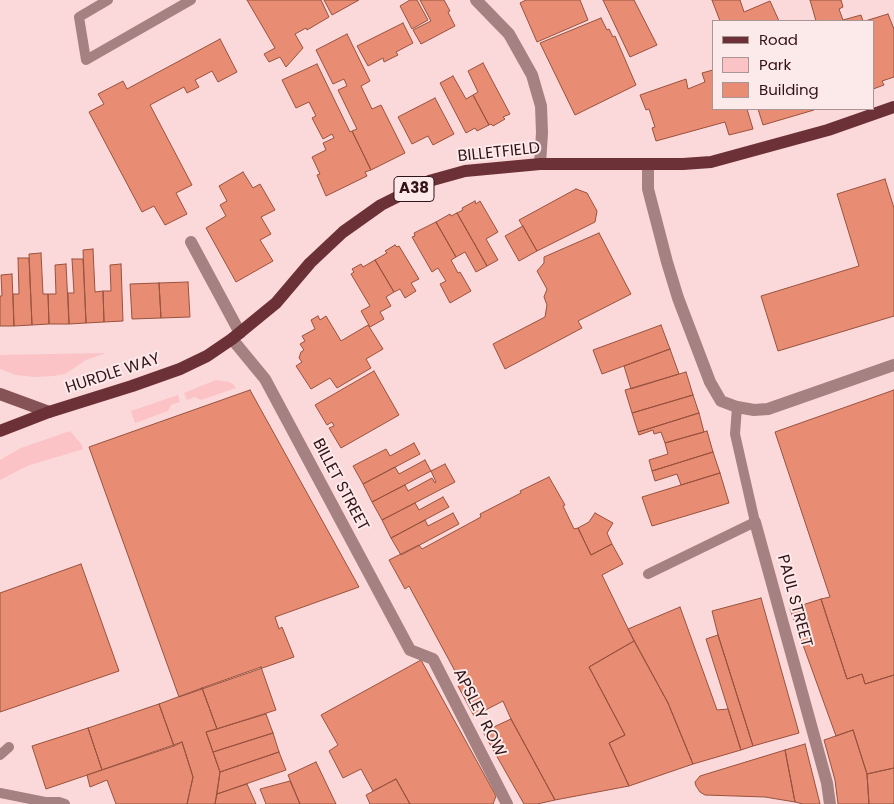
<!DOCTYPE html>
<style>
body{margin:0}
#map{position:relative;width:894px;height:804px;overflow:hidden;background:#fbd8d9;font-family:Poppins,sans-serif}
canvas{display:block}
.legend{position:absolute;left:712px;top:20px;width:162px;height:90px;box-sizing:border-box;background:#fceaea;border:1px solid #ab9495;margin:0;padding:6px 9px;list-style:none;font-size:15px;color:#321316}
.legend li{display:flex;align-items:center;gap:10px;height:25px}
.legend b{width:25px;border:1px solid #ab9495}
</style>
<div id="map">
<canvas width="894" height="804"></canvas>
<ul class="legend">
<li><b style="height:6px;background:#6c3136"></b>Road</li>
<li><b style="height:14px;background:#fbc3c5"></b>Park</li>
<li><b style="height:14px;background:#e88c73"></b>Building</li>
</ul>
</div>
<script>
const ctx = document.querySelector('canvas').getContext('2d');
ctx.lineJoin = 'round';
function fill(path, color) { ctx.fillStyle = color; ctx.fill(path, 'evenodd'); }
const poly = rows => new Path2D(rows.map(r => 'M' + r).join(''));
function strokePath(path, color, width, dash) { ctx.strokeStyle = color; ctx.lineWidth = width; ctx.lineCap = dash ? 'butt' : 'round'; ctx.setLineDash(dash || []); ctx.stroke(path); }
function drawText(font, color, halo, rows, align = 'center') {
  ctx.font = font + ' Poppins,sans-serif'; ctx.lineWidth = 4; ctx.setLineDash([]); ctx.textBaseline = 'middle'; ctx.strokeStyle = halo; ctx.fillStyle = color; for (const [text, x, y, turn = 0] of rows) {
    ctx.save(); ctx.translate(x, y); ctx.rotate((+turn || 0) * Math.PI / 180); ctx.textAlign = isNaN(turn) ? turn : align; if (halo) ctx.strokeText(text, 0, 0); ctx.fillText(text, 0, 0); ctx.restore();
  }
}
fill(poly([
 [106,353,86,360,65,374,53,376,35,377,16,375,0,369,0,355],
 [216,380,229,382,233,384,236,388,201,400,195,397,187,400,184,393],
 [178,395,180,402,171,405,168,411,135,423,131,411],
 [70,431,82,445,83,449,27,466,0,480,0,460,21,448]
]), '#fbc3c5');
const building = poly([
 [247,0,321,0,329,17,307,30,306,28,295,34,303,48,286,67,280,57,269,62,264,54,275,48,247,0],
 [324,0,359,0,332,15,324,0],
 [410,0,417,0,428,20,412,29,400,6,410,0],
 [420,0,444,0,450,11,448,12,455,26,421,44,413,30,431,21,420,0],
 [526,0,580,0,588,20,537,42,520,3,526,0],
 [603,0,634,0,657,45,630,57,603,0],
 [712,0,740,0,744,12,770,1,779,21,720,21,712,0],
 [810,0,841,0,843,7,839,9,843,20,861,15,863,21,816,21,810,0],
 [888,14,894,29,894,77,882,81,884,85,873,89,873,21,865,21,888,14],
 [601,18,607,30,609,29,613,37,615,36,636,85,575,115,540,43,601,18],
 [403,23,413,43,396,52,398,55,384,62,383,58,368,66,357,46,403,23],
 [347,34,370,81,361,86,372,109,381,105,405,153,371,170,352,131,357,129,338,90,347,86,344,79,333,84,316,50,347,34],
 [220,39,237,72,218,82,212,71,195,80,199,87,187,93,184,87,150,105,192,185,176,193,187,214,165,225,154,206,142,212,89,112,104,104,98,94,123,81,127,89,220,39],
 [483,63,510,114,503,117,505,119,493,126,491,124,489,125,473,95,478,92,468,71,483,63],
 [317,64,350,132,352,131,371,170,365,172,367,176,326,196,317,175,320,174,312,157,326,150,323,143,334,138,332,134,323,139,312,118,316,116,309,102,296,108,282,80,317,64],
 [713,70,713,109,747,109,753,129,729,135,725,122,656,141,652,128,655,127,649,109,646,110,640,95,686,79,688,89,705,82,702,73,713,70],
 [453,76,466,99,473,95,489,125,477,131,475,128,466,133,440,83,453,76],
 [435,98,454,134,433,145,428,136,412,144,398,117,435,98],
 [758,109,813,109,814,110,763,125,758,109],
 [243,172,253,188,260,184,275,210,261,217,271,234,260,240,273,261,236,282,206,228,226,216,220,205,227,201,219,186,243,172],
 [885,179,894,208,894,316,778,351,761,296,859,266,837,194,885,179],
 [576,189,587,193,597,211,595,222,537,251,519,220,576,189],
 [475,201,476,204,480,201,498,232,486,239,498,260,487,266,457,213,463,210,462,208,475,201],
 [457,213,487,266,476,272,465,252,456,257,436,222,450,214,451,216,457,213],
 [436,222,456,257,451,260,458,273,460,272,471,291,450,303,440,284,446,281,438,268,432,272,412,237,415,236,414,233,436,222],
 [523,226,537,251,519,261,505,236,523,226],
 [599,233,631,294,578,321,582,328,505,369,493,344,545,317,547,305,544,297,547,289,537,271,544,263,544,257,599,233],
 [395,245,397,247,399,246,419,279,411,283,416,291,405,298,400,289,394,292,375,260,387,253,385,251,395,245],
 [93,249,95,292,103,291,104,322,86,323,83,250,93,249],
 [41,253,43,294,48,294,49,324,32,325,29,254,41,253],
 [18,258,29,258,32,325,14,326,13,294,19,294,18,258],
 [72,259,83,259,86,323,69,324,68,293,74,293,72,259],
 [375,260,394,292,386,297,391,306,380,312,384,319,370,327,361,311,370,306,351,274,354,272,352,269,361,264,363,267,375,260],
 [66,264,69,324,49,324,48,294,56,294,55,265,66,264],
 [121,264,123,321,104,322,103,291,111,291,110,265,121,264],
 [12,274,14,326,0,326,0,296,2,296,1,275,12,274],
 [188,282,190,317,161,318,159,283,188,282],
 [159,283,161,318,132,319,130,284,159,283],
 [318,316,320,320,326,316,341,341,368,325,383,349,366,359,371,368,337,388,330,378,311,389,296,366,302,362,299,358,301,352,304,350,300,344,305,341,302,336,315,329,311,320,318,316],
 [661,325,670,349,602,374,593,350,661,325],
 [670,349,679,374,631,389,624,366,670,349],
 [374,371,399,415,341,448,329,428,334,426,332,422,327,425,315,405,374,371],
 [686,372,693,395,632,413,625,390,686,372],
 [250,390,359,587,275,617,279,629,282,627,294,657,179,697,89,447,250,390],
 [894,390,894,675,865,684,862,674,847,679,821,599,830,597,775,432,894,390],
 [693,395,699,413,638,432,632,413,693,395],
 [699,413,704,432,665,443,661,432,654,434,653,430,639,435,638,432,699,413],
 [707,431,713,452,652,471,649,460,668,454,665,443,707,431],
 [414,443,420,454,363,484,353,466,386,449,390,456,414,443],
 [713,452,720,473,681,485,677,474,655,481,652,471,713,452],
 [425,460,431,471,372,502,363,484,395,467,399,474,425,460],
 [445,464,455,482,382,520,372,502,405,485,408,491,432,478,435,483,436,482,431,471,445,464],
 [720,473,729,503,652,526,642,497,720,473],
 [549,477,565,505,563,506,574,529,578,528,591,555,612,544,623,564,602,575,634,641,589,667,625,735,609,743,629,786,555,800,511,719,503,701,474,716,458,686,462,684,409,586,405,589,389,560,419,545,422,549,481,517,480,514,521,493,520,491,549,477],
 [443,497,449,507,391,538,382,520,415,503,419,510,443,497],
 [453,513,459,524,401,555,391,538,425,520,428,526,453,513],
 [595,513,613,523,607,533,612,544,591,555,578,528,589,522,595,513],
 [81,564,119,671,0,712,0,593,81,564],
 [761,598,799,733,753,746,718,635,712,611,761,598],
 [821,599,847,679,862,674,865,684,894,675,894,768,867,774,853,730,836,736,790,609,821,599],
 [680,607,717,710,728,709,741,750,693,764,668,703,628,629,680,607],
 [718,635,753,746,741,750,706,639,718,635],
 [634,641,668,703,693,764,629,786,609,743,625,735,589,667,634,641],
 [421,660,496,796,493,804,410,804,396,779,373,791,361,769,343,778,329,751,338,745,321,715,421,660],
 [261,667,276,710,217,729,202,688,261,667],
 [202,688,217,729,206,732,220,772,215,804,187,804,193,777,182,742,174,746,159,704,202,688],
 [159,704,174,746,102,770,88,728,159,704],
 [266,714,273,733,213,752,206,732,266,714],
 [511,719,555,800,537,804,524,804,483,732,511,719],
 [88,728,102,770,46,789,32,746,88,728],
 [853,730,867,774,869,804,838,804,835,780,824,740,853,730],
 [273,733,279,752,220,772,213,752,273,733],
 [182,742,193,777,187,804,116,804,107,780,90,787,87,775,182,742],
 [805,744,820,804,803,804,795,802,785,750,805,744],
 [785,750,795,802,765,797,705,795,700,792,696,786,695,782,700,776,785,750],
 [279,752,286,770,217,794,220,772,279,752],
 [316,762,336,804,300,804,288,775,316,762],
 [894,768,894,804,869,804,867,774,894,768],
 [396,779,410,804,370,804,366,795,396,779],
 [290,781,300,804,266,804,260,789,290,781],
 [247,784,256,804,215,804,217,794,247,784]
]);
fill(building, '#e88c73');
strokePath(building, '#98523e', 1);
strokePath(poly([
 [108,0,79,17,86,60,191,0],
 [648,574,755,522,735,434,737,407],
 [0,755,9,747],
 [0,793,45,802,59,802,65,804]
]), '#a58182', 10);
strokePath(poly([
 [476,0,509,34,532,75,541,106,542,133,540,164],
 [648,164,648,189,667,262,678,298,710,382,721,401,737,407,754,410,768,409,894,365],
 [191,242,240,333],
 [232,339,265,379,410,650,433,659,507,804],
 [755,522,827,783,830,804]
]), '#a58182', 12);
strokePath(poly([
 [0,394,49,412]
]), '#855355', 12);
strokePath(poly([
 [0,431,49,412,132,386,180,369,207,356,232,339,276,303,310,263,343,232,381,205,429,181,465,171,540,164,683,164,711,162,828,130,894,107]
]), '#6c3136', 12);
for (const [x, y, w] of [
 [414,189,40]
]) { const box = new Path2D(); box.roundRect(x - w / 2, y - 12.5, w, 25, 4); ctx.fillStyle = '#fceaea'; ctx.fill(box); strokePath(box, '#321316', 1); }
drawText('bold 15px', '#321316', null, [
 ["A38",414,189]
]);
drawText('16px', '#321316', '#fceaea', [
 ["BILLETFIELD",499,153,-6],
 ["HURDLE WAY",113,374,-18],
 ["BILLET STREET",340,485,62],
 ["PAUL STREET",794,601,75],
 ["APSLEY ROW",479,713,63]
]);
</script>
